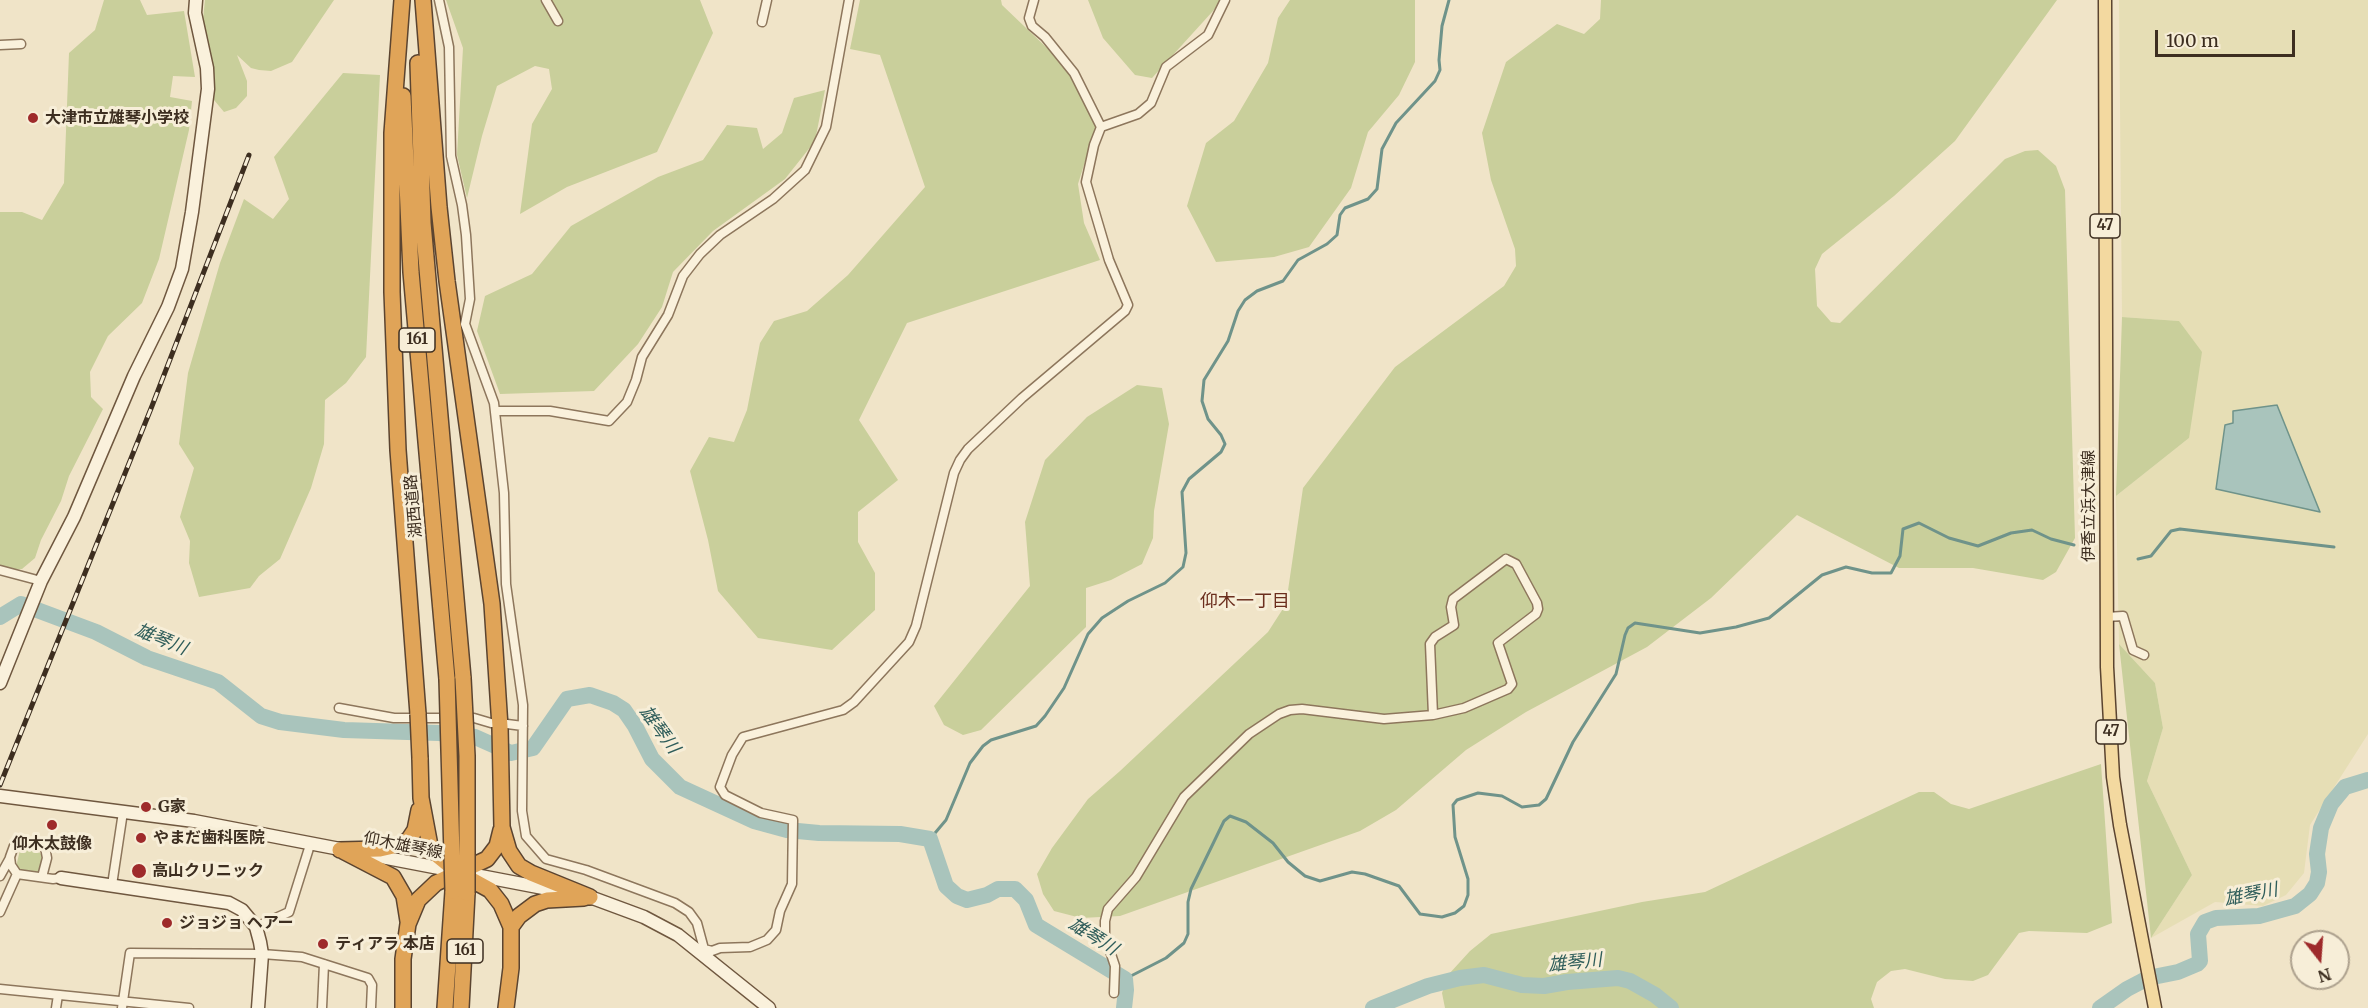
<!DOCTYPE html>
<meta charset="utf-8">
<style>
body{margin:0}
#map{position:relative;width:2368px;height:1008px;overflow:hidden;background:#f0e4c8;font-family:Merriweather,serif}
canvas{display:block}
.north{position:absolute;left:2290px;top:930px;width:60px;height:60px;box-sizing:border-box;background:#f7eed8;border:2px solid #ada18e;border-radius:50%;rotate:163deg;font-size:16px;font-weight:700;line-height:24px;text-align:center;color:#3d2e20}
.north::after{content:'';display:block;margin:auto;width:21px;height:27px;background:#9e2a2b;clip-path:polygon(50% 0,100% 100%,50% 72%,0 100%)}
.scale{position:absolute;left:2155px;top:30px;width:140px;height:27px;box-sizing:border-box;border:3px solid #3d2e20;border-top:0;padding-left:8px;font-size:18px;line-height:21px;white-space:nowrap;color:#3d2e20;-webkit-text-stroke:4px #f7eed8;paint-order:stroke}
</style>
<div id="map">
<canvas width="2368" height="1008"></canvas>
<div class="north">N</div>
<div class="scale">100 m</div>
</div>
<script>
const ctx = document.querySelector('canvas').getContext('2d');
ctx.lineJoin = 'round';
function fill(path, color) { ctx.fillStyle = color; ctx.fill(path, 'evenodd'); }
const poly = rows => new Path2D(rows.map(r => 'M' + r).join(''));
function strokePath(path, color, width, dash) { ctx.strokeStyle = color; ctx.lineWidth = width; ctx.lineCap = dash ? 'butt' : 'round'; ctx.setLineDash(dash || []); ctx.stroke(path); }
function drawText(font, color, halo, rows, align = 'center') {
  ctx.font = font + ' Merriweather,"Noto Sans JP",serif'; ctx.lineWidth = 6; ctx.setLineDash([]); ctx.textBaseline = 'middle'; ctx.strokeStyle = halo; ctx.fillStyle = color; for (const [text, x, y, turn = 0] of rows) {
    ctx.save(); ctx.translate(x, y); ctx.rotate((+turn || 0) * Math.PI / 180); ctx.textAlign = isNaN(turn) ? turn : align; if (halo) ctx.strokeText(text, 0, 0); ctx.fillText(text, 0, 0); ctx.restore();
  }
}
fill(poly([
 [2119,0,2368,0,2368,734,2310,825,2304,873,2286,895,2263,906,2215,902,2151,938,2192,875,2147,781,2163,728,2155,683,2119,644,2116,496,2189,438,2179,321,2122,317]
]), '#e6deb5');
fill(poly([
 [104,0,140,0,147,15,184,11,195,77,173,76,170,97,192,101,189,130,159,259,142,303,108,336,90,372,91,397,103,409,69,476,61,501,41,540,35,558,22,569,0,571,0,212,22,212,42,220,64,183,69,53,95,30],
 [205,0,334,0,292,62,271,71,259,70,251,68,237,55,247,81,247,96,236,108,224,112,214,100,215,79,203,19],
 [446,0,700,0,713,33,657,152,567,187,520,214,532,124,552,89,549,69,535,66,497,86,482,136,467,198,457,155,463,48],
 [860,0,1001,0,1002,5,1070,70,1097,123,1078,184,1084,223,1100,260,907,323,859,420,898,480,858,512,858,542,875,573,875,610,832,650,758,638,718,591,708,540,690,471,709,437,734,442,747,410,760,343,774,321,807,311,848,275,925,187,880,55,850,49],
 [1088,0,1223,0,1152,78,1135,75,1103,38],
 [1290,0,1415,0,1415,62,1399,95,1368,132,1351,188,1309,247,1274,257,1216,262,1187,206,1206,143,1234,121,1268,63,1278,18],
 [1601,0,2057,0,1955,141,1894,196,1822,254,1815,269,1817,306,1831,322,1840,323,2005,159,2025,151,2038,150,2056,166,2065,190,2075,538,2056,572,2043,580,1973,568,1899,568,1797,515,1711,598,1647,647,1526,712,1466,750,1396,810,1360,831,1120,916,1081,918,1054,911,1043,894,1037,874,1052,848,1088,799,1120,771,1268,632,1286,604,1303,488,1395,367,1504,286,1516,266,1515,249,1491,180,1482,133,1506,62,1557,24,1584,34,1600,19],
 [343,73,380,75,366,357,346,383,325,400,324,444,311,488,280,559,259,576,250,588,199,597,189,563,190,541,180,517,194,468,179,444,188,373,220,263,244,199,273,219,289,199,274,157],
 [825,90,815,141,785,179,713,231,673,272,662,307,638,344,594,391,500,394,477,331,485,296,532,274,571,226,658,177,703,160,727,125,757,128,763,149,782,133,794,98],
 [2122,317,2179,321,2202,352,2189,438,2116,496],
 [1137,385,1162,388,1169,424,1154,511,1153,538,1142,564,1111,580,1086,588,1086,627,981,730,963,735,944,725,934,706,1030,586,1025,522,1045,460,1087,417],
 [2119,644,2155,683,2163,728,2147,781,2192,875,2151,938],
 [2101,764,2112,923,2087,933,2029,931,2019,933,1988,975,1973,981,1945,979,1905,969,1891,971,1877,982,1871,999,1874,1008,1445,1008,1442,993,1449,974,1470,951,1491,934,1642,902,1705,892,1919,792,1934,792,1951,804,1969,809],
 [24,848,37,850,41,854,43,858,40,872,37,874,20,871,16,867,20,850]
]), '#c9cf9b');
const water = poly([
 [2277,405,2320,512,2216,489,2225,425,2233,423,2233,411,2277,405]
]);
fill(water, '#a9c4bc');
strokePath(water, '#6f938a', 1.5);
strokePath(poly([
 [2138,559,2151,556,2171,531,2180,529,2334,547],
 [930,839,946,820,970,763,983,746,991,740,1036,726,1045,716,1064,688,1088,634,1102,618,1128,601,1165,583,1183,567,1186,553,1182,492,1189,479,1221,452,1225,444,1221,435,1208,419,1202,401,1204,380,1228,341,1238,311,1245,300,1257,291,1283,281,1298,260,1327,244,1337,235,1340,215,1345,208,1368,199,1377,189,1382,149,1396,123,1435,81,1440,70,1439,60,1442,26,1449,0],
 [1125,979,1166,958,1184,943,1188,934,1188,902,1191,889,1224,821,1230,816,1246,822,1273,843,1288,862,1305,876,1320,881,1352,872,1365,874,1399,886,1420,914,1442,917,1455,913,1464,906,1468,895,1468,879,1455,837,1453,805,1457,800,1478,793,1502,796,1522,807,1539,805,1546,799,1573,742,1616,674,1625,635,1628,628,1635,623,1700,633,1736,627,1769,618,1822,575,1846,567,1872,573,1891,573,1900,556,1903,529,1919,523,1949,538,1978,546,2011,533,2032,530,2051,539,2074,545]
]), '#6f938a', 3);
strokePath(poly([
 [0,617,21,604,96,632,147,658,218,682,261,716,280,722,344,730,439,733,475,737,511,753,533,748,567,699,590,695,613,703,624,710,635,726,652,759,680,787,754,821,787,830,819,833,900,834,930,839,946,886,957,896,967,900,987,895,998,889,1015,889,1026,900,1036,925,1125,979,1126,990,1124,1008],
 [1373,1008,1428,986,1460,978,1484,975,1522,985,1544,986,1567,982,1618,978,1630,981,1655,995,1671,1008],
 [2100,1008,2127,989,2148,978,2178,972,2197,964,2200,961,2198,934,2205,922,2216,918,2259,916,2295,906,2310,894,2317,883,2319,872,2317,854,2321,828,2331,804,2345,787,2368,780]
]), '#a9c4bc', 16);
const street = poly([
 [439,0,449,47,451,156,462,205,466,235,470,299,465,324,494,403,504,493,506,584,523,705,522,811,526,836,546,859,586,870,675,903,689,912,697,923,704,949],
 [546,0,558,21],
 [1034,0,1029,18,1032,26,1045,37,1074,73,1101,127],
 [762,22,767,0],
 [0,45,21,44],
 [495,411,550,411,609,421,627,402,636,380,642,357,668,315,683,276,700,254,720,235,773,199,805,170,826,127,849,0],
 [1506,559,1516,564,1537,603,1538,609,1536,614,1498,643,1512,684,1508,689,1464,708,1433,715,1430,644,1435,637,1454,625,1451,607,1453,599,1506,559],
 [0,570,41,581],
 [2106,617,2123,616,2133,650,2144,655],
 [339,708,394,718,474,718,491,723],
 [507,724,523,726],
 [17,874,11,865,10,857,14,846,19,842,25,841,45,847,47,858,42,877],
 [0,876,10,858],
 [112,885,123,812],
 [0,912,17,874,53,879,61,878],
 [256,927,289,912,310,845],
 [704,949,712,951,720,948,750,947,767,940,776,930,780,911,792,884,793,820,761,813,725,795,720,787,732,755,743,737,843,710,854,702,909,642,916,626,954,473,960,460,968,449,1022,398,1125,311,1128,305,1109,260,1086,182,1094,145,1101,127,1138,114,1151,103,1166,67,1208,35,1225,0],
 [0,989,189,1008],
 [1114,993,1115,966,1105,936,1105,921,1108,909,1136,877,1184,797,1249,734,1279,714,1290,710,1302,709,1384,719,1433,715],
 [56,1008,58,995],
 [122,1008,130,953,262,954,302,957,368,978,372,985,371,1008],
 [322,1008,324,964]
]);
const secondary = poly([
 [0,683,41,581,74,517,134,376,168,307,182,269,192,212,208,89,207,68,195,13,196,0],
 [0,796,194,821,590,897,644,917,678,935,769,1008],
 [61,878,229,903,242,910,256,927,260,942,262,954,258,1008]
]);
const primary = poly([
 [2105,0,2107,667,2113,777,2120,825,2155,1008]
]);
const highway = poly([
 [402,0,392,133,392,292,398,450,418,714],
 [423,0,439,207,447,281,492,604,500,727,502,827,509,851,519,866,531,873,590,897],
 [418,63,423,223,463,678],
 [403,96,411,272,447,679],
 [420,758,421,798,430,846,437,855,459,873,490,890,501,904,511,927,511,968,506,1008],
 [340,850,380,849,402,844,409,839,415,830,419,810],
 [343,851,393,877,404,896,408,921],
 [511,927,519,916,535,904,547,900,584,898],
 [403,1008,403,959,408,924,418,900,436,883,487,859,497,846,501,830],
 [445,1008,453,891],
 [461,1008,467,893]
]);
strokePath(street, '#8d765c', 11);
strokePath(secondary, '#6f573f', 15);
strokePath(primary, '#5b4430', 15);
strokePath(highway, '#5b4430', 18);
strokePath(street, '#faf1dc', 8);
strokePath(secondary, '#faf1dc', 12);
strokePath(primary, '#f3d9a0', 12);
strokePath(highway, '#e0a458', 15);
const rail = poly([
 [0,785,152,406,249,155]
]);
strokePath(rail, '#3d2e20', 5);
strokePath(rail, '#f7eed8', 3, [9]);
const highwayBridge = poly([
 [463,678,467,756,467,893],
 [447,679,453,891],
 [418,714,420,758]
]);
strokePath(highwayBridge, '#5b4430', 18, []);
strokePath(highwayBridge, '#e0a458', 15);
for (const [x, y, r, color] of [
 [33,118,6,"#9e2a2b"],
 [146,807,6,"#9e2a2b"],
 [52,825,6,"#9e2a2b"],
 [141,838,6,"#9e2a2b"],
 [139,871,8,"#9e2a2b"],
 [167,923,6,"#9e2a2b"],
 [323,944,6,"#9e2a2b"]
]) { const dot = new Path2D(); dot.arc(x, y, r, 0, 2 * Math.PI); ctx.fillStyle = color; ctx.fill(dot); strokePath(dot, '#f7eed8', 2); }
for (const [x, y, w] of [
 [2105,226,30],
 [417,340,36],
 [2111,732,30],
 [465,951,36]
]) { const box = new Path2D(); box.roundRect(x - w / 2, y - 12, w, 24, 4.5); ctx.fillStyle = '#f7eed8'; ctx.fill(box); strokePath(box, '#3d2e20', 1.5); }
drawText('bold 15px', '#3d2e20', null, [
 ["47",2105,226],
 ["161",417,340],
 ["47",2111,732],
 ["161",465,951]
]);
drawText('bold 16px', '#3d2e20', '#f7eed8', [
 ["大津市立雄琴小学校",45,118],
 ["G家",158,807],
 ["やまだ歯科医院",153,838],
 ["仰木太鼓像",52,844,"center"],
 ["高山クリニック",152,871],
 ["ジョジョ ヘアー",179,923],
 ["ティアラ 本店",335,944]
], 'left');
drawText('16px', '#3d2e20', '#f7eed8', [
 ["湖西道路",414,506,-95],
 ["伊香立浜大津線",2089,506,-90],
 ["仰木雄琴線",403,846,11]
]);
drawText('18px', '#6b2e1e', '#f7eed8', [
 ["仰木一丁目",1245,602]
]);
drawText('italic 18px', '#2f5d5a', '#f7eed8', [
 ["雄琴川",161,640,22],
 ["雄琴川",659,730,54],
 ["雄琴川",2251,895,-11],
 ["雄琴川",1093,937,32],
 ["雄琴川",1575,963,-6]
]);
</script>
